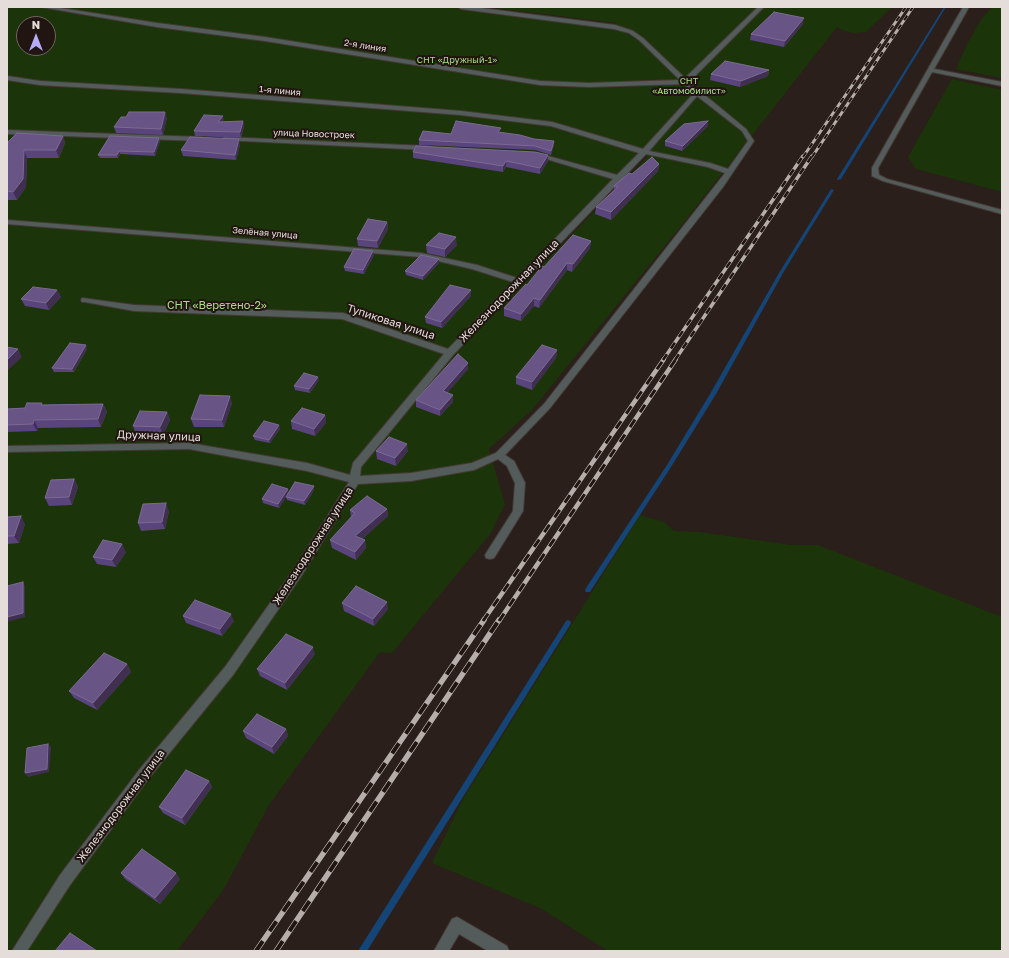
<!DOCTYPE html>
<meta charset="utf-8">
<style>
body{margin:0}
#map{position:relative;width:1009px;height:958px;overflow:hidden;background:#2a1f1a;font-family:"Golos Text",sans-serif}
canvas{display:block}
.frame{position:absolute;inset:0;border:8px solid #e5ddda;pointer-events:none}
.north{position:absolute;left:16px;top:16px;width:40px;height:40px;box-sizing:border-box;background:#211511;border:1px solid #6f6561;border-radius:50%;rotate:0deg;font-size:11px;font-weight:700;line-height:16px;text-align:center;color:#e5ddda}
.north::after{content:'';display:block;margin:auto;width:14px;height:18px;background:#b5acf8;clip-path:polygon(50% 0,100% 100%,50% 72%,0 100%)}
</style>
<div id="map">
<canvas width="1009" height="958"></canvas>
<div class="frame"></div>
<div class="north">N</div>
</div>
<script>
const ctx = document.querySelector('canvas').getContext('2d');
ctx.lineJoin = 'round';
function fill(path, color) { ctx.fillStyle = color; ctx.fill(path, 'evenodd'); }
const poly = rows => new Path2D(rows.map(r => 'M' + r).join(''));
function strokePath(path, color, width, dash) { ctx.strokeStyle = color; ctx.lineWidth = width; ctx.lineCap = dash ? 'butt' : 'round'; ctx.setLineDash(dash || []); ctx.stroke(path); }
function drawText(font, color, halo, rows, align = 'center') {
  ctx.font = font + ' "Golos Text",sans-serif'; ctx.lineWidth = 4; ctx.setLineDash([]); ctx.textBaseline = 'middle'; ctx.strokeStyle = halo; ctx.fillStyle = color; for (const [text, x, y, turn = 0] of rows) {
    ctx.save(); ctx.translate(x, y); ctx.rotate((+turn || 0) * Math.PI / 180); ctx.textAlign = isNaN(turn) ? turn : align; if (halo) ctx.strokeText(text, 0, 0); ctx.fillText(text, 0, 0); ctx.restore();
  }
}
fill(poly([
 [7,7,461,7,614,27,616,23,486,7,892,7,866,32,853,33,844,31,837,27,681,226,532,410,489,449,505,504,491,533,392,653,380,652,269,805,224,889,177,951,7,951],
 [24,24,48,24,48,48,24,48],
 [644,152,647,157,447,363,360,464,450,353],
 [992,7,1002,7,1002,78,956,69,967,44,982,18],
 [952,79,1002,90,1002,192,916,169,908,157],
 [640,515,664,522,674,531,699,532,792,545,818,545,1002,617,1002,951,608,951,540,908,432,863,463,799]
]), '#1c3409');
fill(poly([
 [944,7,946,7,841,179,838,180,837,179,944,7],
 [831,189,834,190,783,273,716,394,671,467,590,592,586,592,585,590,586,588,667,465,710,394,779,273,831,189],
 [568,620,570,621,571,623,570,625,367,951,358,951,566,621,568,620]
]), '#154577');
const minor = poly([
 [41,7,54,7,157,23,265,37,540,81,589,83,680,80,639,40,629,33,614,29,461,9,458,7,473,7,615,25,633,31,643,38,685,78,758,7,764,7,689,82,746,129,754,141,723,187,550,408,505,455,514,461,525,483,523,511,494,558,490,559,486,558,485,555,513,511,515,483,507,466,498,459,474,470,411,481,358,484,302,575,233,675,149,778,70,885,27,951,12,951,60,875,139,770,225,667,294,569,349,482,307,471,189,449,7,452,7,446,189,443,307,463,350,475,353,463,444,354,342,319,134,311,85,302,82,302,81,300,82,298,134,305,343,313,448,349,513,282,472,269,421,257,7,224,7,220,421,253,477,265,517,278,613,179,533,155,533,153,537,153,617,175,639,153,551,126,461,115,181,93,40,85,7,80,7,76,40,81,181,89,461,111,552,122,643,149,694,93,684,84,589,87,540,85,265,41,157,27,41,7],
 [697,96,742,131,748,141,728,169,710,163,649,151,697,96],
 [646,154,708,167,725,173,544,404,496,453,472,463,411,473,360,476,361,467,453,355,646,154],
 [963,7,969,7,934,69,1002,82,1002,86,932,72,878,168,879,175,887,179,1002,210,1002,214,883,181,872,176,872,168,963,7],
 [7,130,201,137,204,139,201,141,7,134,7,130],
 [225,137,427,146,430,148,427,150,223,140,223,138,225,137],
 [457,917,507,946,509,951,488,951,459,934,449,951,434,951,452,919,457,917]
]);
strokePath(minor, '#443a35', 2);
fill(minor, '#545b5b');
const railFar3 = poly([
 [803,157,906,7],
 [812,157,913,7]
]);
const railFar2 = poly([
 [663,360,803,156],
 [675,360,812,156]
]);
const railFar1 = poly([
 [483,621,664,359],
 [499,621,676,359]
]);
const rail = poly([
 [256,951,484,620],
 [276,951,499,620]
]);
strokePath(railFar3, '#b6aeaa', 3);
strokePath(railFar2, '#b6aeaa', 3.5);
strokePath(railFar1, '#b6aeaa', 4.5);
strokePath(rail, '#b6aeaa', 5.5);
strokePath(railFar3, '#211511', 2, [5.5]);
strokePath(railFar2, '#211511', 2.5, [7]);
strokePath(railFar1, '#211511', 3, [9]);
strokePath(rail, '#211511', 4, [12]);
fill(poly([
 [803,24,784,47,750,40,751,34],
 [769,70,768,76,740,87,710,80,711,74],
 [223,116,223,122,243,121,244,126,241,138,195,136,194,131],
 [167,117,163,135,116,133,114,127],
 [708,126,682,151,665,146,665,141],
 [501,132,500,133,534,139,554,141,554,145,551,155,535,150,419,145,419,140,451,134],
 [63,136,65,143,59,158,27,158,26,187,17,200,7,200,7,143],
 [159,138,160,141,155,156,120,154,118,158,100,158,98,155],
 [240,145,236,160,183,156,181,150],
 [413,152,548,155,548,161,540,174,506,167,503,172,413,158],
 [659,164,658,171,611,220,595,214,596,207,614,190,614,186,632,174],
 [387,222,388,229,378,248,358,246,357,239],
 [591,241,590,248,572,272,567,270,539,308,534,306,521,321,504,316,504,308,544,267],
 [426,245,457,245,445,257,427,253],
 [374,255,364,274,345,271,344,267],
 [439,259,439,263,423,280,406,275,405,271],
 [57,290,61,297,49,310,25,306,21,299],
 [471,290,471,296,442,328,426,323,425,317],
 [87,349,74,372,54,372,52,368],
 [557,350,556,358,532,390,516,384,516,377],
 [468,363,468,369,447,393,453,402,440,416,416,407,416,400],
 [319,380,310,393,295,390,294,386],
 [232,403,224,427,194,427,191,419],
 [103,404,107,412,101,427,38,428,37,431,7,432,7,409,25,408,43,405],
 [167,412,170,420,163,435,136,434,133,426],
 [325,415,326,423,315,436,292,429,291,421],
 [280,429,270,443,255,440,253,436],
 [376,451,408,451,396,466,377,459],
 [74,479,78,487,72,505,49,506,45,498],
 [314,486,314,490,305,505,287,500,286,497,279,508,263,503,262,499,289,492],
 [387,509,388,516,362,539,365,540,366,548,356,560,332,548,330,540,351,517,350,510],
 [169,511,165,529,141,531,138,523],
 [7,517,25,524,19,543,7,544],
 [126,552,116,567,97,564,93,557],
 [342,603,388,609,374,626,344,611],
 [183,616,234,621,222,636,186,623],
 [315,654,287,690,260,676,257,669],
 [127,664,131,672,97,710,74,698,69,691],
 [286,729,288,736,274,754,246,738,243,731],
 [209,781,212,787,185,825,163,813,159,807],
 [121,873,180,879,160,904,125,879]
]), '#59447b');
fill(poly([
 [804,18,803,24,784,47,785,41],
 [769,70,768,76,740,87,741,81],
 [165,112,167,117,163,135,161,129],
 [223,116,224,121,219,127,218,122],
 [243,121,244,126,241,138,240,132],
 [708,121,708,126,682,151,683,146],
 [63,136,65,143,59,158,56,150],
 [159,138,160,141,155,156,154,152],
 [239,139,240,145,236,160,235,155],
 [554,141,554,145,551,155,551,151],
 [24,150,27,158,26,187,17,200,13,192],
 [119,151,120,154,118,158,117,155],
 [548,155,548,161,540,174,540,168],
 [506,161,506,167,503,172,503,166],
 [659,164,658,171,611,220,611,212],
 [387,222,388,229,378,248,377,241],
 [456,237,457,245,445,257,445,249],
 [591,241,590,248,572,272,573,264],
 [373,251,374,255,364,274,363,270],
 [439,259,439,263,423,280,423,276],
 [567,263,567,270,539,308,540,300],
 [57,290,61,297,49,310,46,303],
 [471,290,471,296,442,328,441,322],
 [534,298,534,306,521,321,521,314],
 [86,345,87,349,74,372,72,369],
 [18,349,22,357,7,371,7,360],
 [557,350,556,358,532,390,532,382],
 [468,363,468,369,443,398,443,391],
 [318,377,319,380,310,393,309,389],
 [453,395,453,402,440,416,440,410],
 [230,396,232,403,224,427,222,420],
 [103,404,107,412,101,427,98,419],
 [167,412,170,420,163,435,160,427],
 [325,415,326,423,315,436,314,429],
 [34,420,38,428,37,431,33,424],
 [279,425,280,429,270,443,269,440],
 [407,444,408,451,396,466,395,458],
 [74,479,78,487,72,505,69,497],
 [314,486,314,490,305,505,304,501],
 [288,489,289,493,279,508,278,504],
 [166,503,169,511,165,529,162,522],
 [387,509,388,516,357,544,355,536],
 [21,516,25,524,19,543,14,536],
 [365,540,366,548,356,560,355,552],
 [122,544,126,552,116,567,112,560],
 [23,582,25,586,25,617,7,622,7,617],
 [387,602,388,609,374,626,373,619],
 [231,614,234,621,222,636,220,629],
 [313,647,315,654,287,690,285,683],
 [127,664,131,672,97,710,93,703],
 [286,729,288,736,274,754,272,747],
 [48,744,51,747,49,772,28,777,25,773],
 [209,781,212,787,185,825,182,818],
 [176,873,180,879,160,904,155,898]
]), '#402f50');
const building = poly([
 [774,12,804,18,785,41,751,34,774,12],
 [725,61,769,70,741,81,711,74,725,61],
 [129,112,165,112,161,129,114,127,121,117,126,117,129,112],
 [204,115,223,116,218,122,243,121,240,132,194,131,204,115],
 [456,121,501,128,498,132,520,135,534,139,554,141,551,151,535,146,419,140,423,131,451,134,456,121],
 [708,121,683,146,665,141,684,124,708,121],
 [17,133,63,136,56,150,24,150,23,179,13,192,7,191,7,143,17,133],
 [110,136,159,138,154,152,119,151,117,155,98,155,110,136],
 [190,137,239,139,235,155,181,150,190,137],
 [416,146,535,152,548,155,540,168,506,161,503,166,413,152,416,146],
 [652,157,659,164,611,212,596,207,618,187,614,186,629,173,632,174,652,157],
 [368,219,387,222,377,241,357,239,368,219],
 [439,233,456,237,445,249,426,245,439,233],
 [573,235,591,241,573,264,567,263,540,300,534,298,521,314,504,308,526,284,527,285,542,266,544,267,573,235],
 [354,249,373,251,363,270,344,267,354,249],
 [421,255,439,259,423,276,405,271,421,255],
 [450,285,471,290,441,322,425,317,450,285],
 [33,287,57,290,46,303,21,299,33,287],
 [70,343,86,345,72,369,52,368,70,343],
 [542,345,557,350,532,382,516,377,542,345],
 [7,347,18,349,7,360,7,347],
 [458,354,468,363,443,391,453,395,440,410,416,400,458,354],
 [304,373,318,377,309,389,294,386,304,373],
 [200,395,230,396,222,420,191,419,200,395],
 [27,403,42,403,41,405,103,404,98,419,34,420,33,424,7,425,7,409,25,408,27,403],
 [302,408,325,415,314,429,291,421,302,408],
 [140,411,167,412,160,427,133,426,140,411],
 [264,421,279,425,269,440,253,436,264,421],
 [389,437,407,444,395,458,376,451,389,437],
 [74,479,69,497,45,498,51,480,74,479],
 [295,482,314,486,304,501,286,497,295,482],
 [272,484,288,489,278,504,262,499,272,484],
 [367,496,387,509,355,536,365,540,355,552,330,540,355,513,350,510,367,496],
 [166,503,162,522,138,523,143,504,166,503],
 [21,516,14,536,7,536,7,517,21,516],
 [103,540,122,544,112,560,93,557,103,540],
 [23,582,23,613,7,617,7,586,23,582],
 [356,586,387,602,373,619,342,603,356,586],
 [195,600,231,614,220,629,183,616,195,600],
 [286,634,313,647,285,683,257,669,286,634],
 [104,653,127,664,93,703,69,691,104,653],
 [257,714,286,729,272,747,243,731,257,714],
 [48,744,47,769,25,773,27,748,48,744],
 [186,770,209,781,182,818,159,807,186,770],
 [142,849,176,873,155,898,121,873,142,849],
 [70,933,97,951,55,951,70,933]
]);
fill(building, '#685585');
strokePath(building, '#7b6a93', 1);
drawText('9px', '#e5ddda', '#211511', [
 ["2-я линия",365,46,9],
 ["1-я линия",280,91,5],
 ["улица Новостроек",314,134,2],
 ["Зелёная улица",265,233,5]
]);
drawText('9px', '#a9de86', '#211511', [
 ["СНТ «Дружный-1»",457,60],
 ["СНТ",689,81],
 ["«Автомобилист»",689,91]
]);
drawText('11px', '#e5ddda', '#211511', [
 ["Железнодорожная улица",509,291,-46],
 ["Тупиковая улица",391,322,18],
 ["Дружная улица",159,436,2],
 ["Железнодорожная улица",313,546,-57],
 ["Железнодорожная улица",121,806,-53]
]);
drawText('11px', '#a9de86', '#211511', [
 ["СНТ «Веретено-2»",217,306]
]);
</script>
